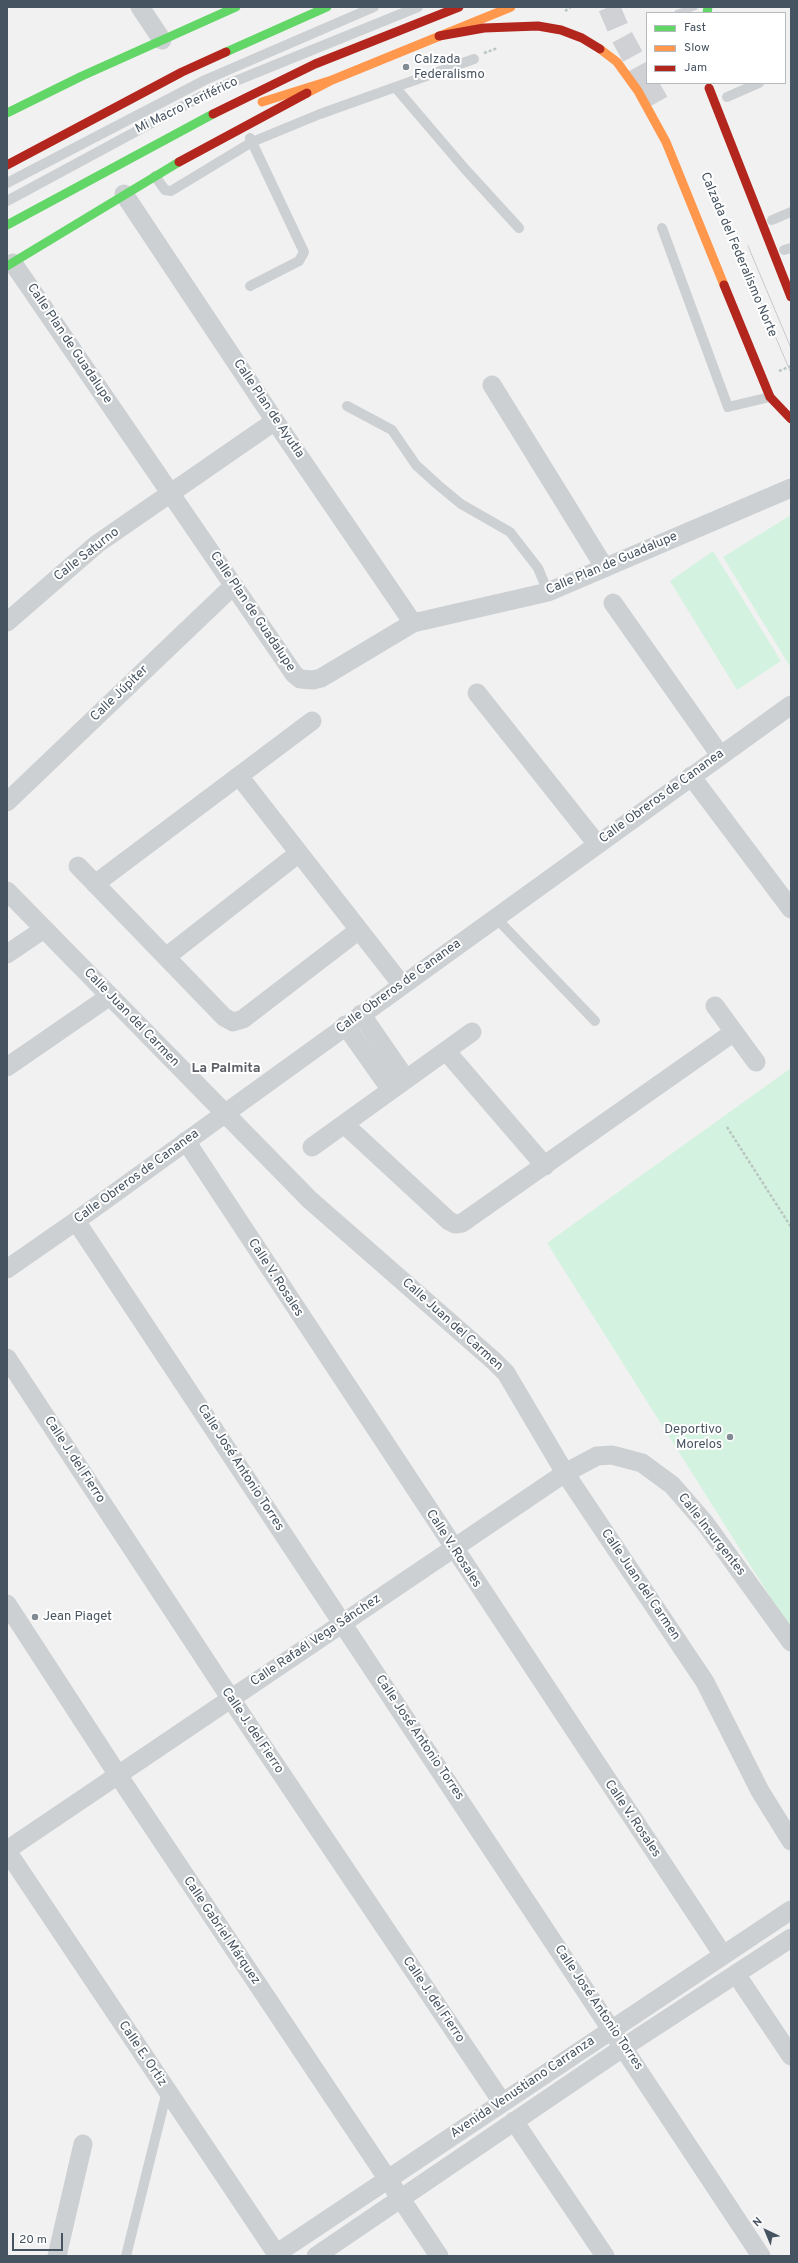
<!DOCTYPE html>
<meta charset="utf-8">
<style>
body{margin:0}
#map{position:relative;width:798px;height:2263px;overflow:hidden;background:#f2f1f1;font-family:Overpass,sans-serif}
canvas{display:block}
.frame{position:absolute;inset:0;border:8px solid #465360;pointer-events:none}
.legend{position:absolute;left:646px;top:12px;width:140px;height:72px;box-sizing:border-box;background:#fff;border:1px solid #b5babf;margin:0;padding:5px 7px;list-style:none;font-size:12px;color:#465360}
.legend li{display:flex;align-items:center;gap:8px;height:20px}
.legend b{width:20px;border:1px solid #b5babf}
.north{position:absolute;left:746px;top:2211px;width:40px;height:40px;-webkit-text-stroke:3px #fff;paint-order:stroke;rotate:316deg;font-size:11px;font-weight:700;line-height:16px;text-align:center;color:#465360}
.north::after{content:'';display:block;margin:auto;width:14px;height:18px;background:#465360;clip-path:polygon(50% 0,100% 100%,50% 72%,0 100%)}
.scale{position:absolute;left:12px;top:2233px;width:51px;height:18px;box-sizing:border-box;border:2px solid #465360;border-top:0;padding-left:5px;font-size:12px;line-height:14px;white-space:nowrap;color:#465360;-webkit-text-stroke:3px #fff;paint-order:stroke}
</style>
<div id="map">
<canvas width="798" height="2263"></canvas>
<div class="frame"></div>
<ul class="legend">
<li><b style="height:5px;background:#63d668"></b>Fast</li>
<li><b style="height:5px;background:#ff974d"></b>Slow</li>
<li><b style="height:5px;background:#b3261e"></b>Jam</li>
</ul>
<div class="north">N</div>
<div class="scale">20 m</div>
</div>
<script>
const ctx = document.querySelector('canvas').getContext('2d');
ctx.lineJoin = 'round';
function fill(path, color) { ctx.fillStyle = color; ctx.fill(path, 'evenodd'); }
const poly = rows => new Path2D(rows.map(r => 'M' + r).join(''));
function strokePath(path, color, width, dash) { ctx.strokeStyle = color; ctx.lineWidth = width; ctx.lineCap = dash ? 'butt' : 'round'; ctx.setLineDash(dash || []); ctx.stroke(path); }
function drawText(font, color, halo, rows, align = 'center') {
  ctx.font = font + ' Overpass,sans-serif'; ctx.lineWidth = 4; ctx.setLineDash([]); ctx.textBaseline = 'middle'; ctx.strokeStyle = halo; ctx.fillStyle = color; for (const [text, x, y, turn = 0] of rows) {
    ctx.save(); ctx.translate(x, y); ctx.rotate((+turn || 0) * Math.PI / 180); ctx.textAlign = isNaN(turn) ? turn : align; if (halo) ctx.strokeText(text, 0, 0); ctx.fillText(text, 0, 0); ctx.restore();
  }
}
fill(poly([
 [791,515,791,668,723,557],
 [713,551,781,661,737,690,670,581],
 [791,1068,791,1630,547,1243]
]), '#d4f2e0');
strokePath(poly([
 [609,7,621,35,647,83],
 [685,7,687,13],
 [647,83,661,108]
]), '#d0d1d4', 22, [22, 11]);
strokePath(poly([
 [565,11,571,7],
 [484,53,498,48],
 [779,371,791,366],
 [727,1127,791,1227]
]), '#b9c6c3', 2.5, [3, 2]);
strokePath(poly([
 [395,87,465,169,519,228],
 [727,97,759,83],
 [155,176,165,190,171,191,252,142,320,114,474,59],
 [7,183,205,80,374,7],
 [7,201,211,91,418,7],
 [772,220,791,212],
 [662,228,728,407,770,397],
 [784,250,791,248],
 [250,286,299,261,304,252,250,138],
 [347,406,392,430,416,465,438,485,461,504,510,532,538,568,548,592],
 [495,917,595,1021],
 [126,2256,167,2091]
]), '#cdd0d2', 10);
strokePath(poly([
 [140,7,162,40],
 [124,194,275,421,413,623],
 [13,263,294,674,300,679,313,680,321,678,413,623,548,592,791,488],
 [492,385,605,568],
 [613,603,720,755],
 [7,622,97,544,275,421],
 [477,693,597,844],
 [239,776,402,985],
 [691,776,791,909],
 [7,802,233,586],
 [78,866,224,1017,233,1022,243,1019,359,930],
 [95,884,312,721],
 [7,891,310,1200,494,1361,506,1373,565,1473,705,1682,760,1791,791,1841],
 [7,954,44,929],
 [166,957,299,853],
 [715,1006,756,1062],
 [361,1014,406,1079],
 [345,1025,391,1090],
 [446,1051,545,1166],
 [7,1067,110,996],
 [344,1124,449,1221,455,1224,462,1223,734,1032],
 [186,1141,723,1955],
 [312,1147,472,1032],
 [76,1221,761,2256],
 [7,1269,76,1221,791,705],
 [7,1358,231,1699,502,2102],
 [7,1604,118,1775,439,2256],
 [7,1850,565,1473,597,1456,612,1455,642,1463,672,1485,705,1523,791,1642],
 [7,1851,278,2256],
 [736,1974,791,2056],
 [514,2121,605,2256],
 [276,2254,791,1910],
 [57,2256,83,2144],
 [316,2256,624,2047,791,1938]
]), '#cdd0d2', 19);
strokePath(poly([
 [707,13,708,7],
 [226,52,327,7],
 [7,113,82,76,236,7],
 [7,225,213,114],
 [7,266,179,162]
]), '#63d668', 9);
strokePath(poly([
 [600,49,617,62,638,91,666,142,724,285],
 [307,93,332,80,511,7],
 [262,102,332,80]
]), '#ff974d', 9);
strokePath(poly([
 [439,36,484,28,538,26,561,30,582,38,600,49],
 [709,88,791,297],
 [213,114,315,64,459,7],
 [179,162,307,93],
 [7,165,182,72,226,52],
 [724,285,770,397,791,419]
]), '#b3261e', 9);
strokePath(poly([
 [748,246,791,348],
 [739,251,791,373]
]), '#c7c9cb', 1);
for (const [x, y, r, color] of [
 [406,67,4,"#828a93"],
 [730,1437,4,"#828a93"],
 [35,1617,4,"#828a93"]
]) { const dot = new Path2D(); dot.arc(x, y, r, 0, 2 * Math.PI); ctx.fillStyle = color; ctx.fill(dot); strokePath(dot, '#fff', 1.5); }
drawText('13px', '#465360', '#fff', [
 ["Calzada",414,60],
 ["Federalismo",414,75],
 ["Deportivo",722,1430,"right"],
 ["Morelos",722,1445,"right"],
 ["Jean Piaget",43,1617]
], 'left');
drawText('13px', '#465360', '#fff', [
 ["Mi Macro Periférico",187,106,-26],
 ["Calzada del Federalismo Norte",738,255,67],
 ["Calle Plan de Guadalupe",69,344,56],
 ["Calle Plan de Ayutla",268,409,56],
 ["Calle Saturno",87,555,-38],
 ["Calle Plan de Guadalupe",612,564,-23],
 ["Calle Plan de Guadalupe",252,612,56],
 ["Calle Júpiter",120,694,-44],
 ["Calle Obreros de Cananea",662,797,-36],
 ["Calle Obreros de Cananea",399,987,-36],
 ["Calle Juan del Carmen",131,1018,46],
 ["Calle Obreros de Cananea",137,1177,-36],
 ["Calle V. Rosales",275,1278,57],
 ["Calle Juan del Carmen",452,1325,42],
 ["Calle J. del Fierro",74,1460,57],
 ["Calle José Antonio Torres",240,1468,57],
 ["Calle Insurgentes",711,1535,52],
 ["Calle V. Rosales",453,1549,57],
 ["Calle Juan del Carmen",640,1585,56],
 ["Calle Rafaél Vega Sánchez",316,1641,-34],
 ["Calle J. del Fierro",252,1731,56],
 ["Calle José Antonio Torres",419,1738,56],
 ["Calle V. Rosales",632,1819,56],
 ["Calle Gabriel Márquez",221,1931,56],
 ["Calle J. del Fierro",433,2000,56],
 ["Calle José Antonio Torres",598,2008,56],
 ["Calle E. Ortiz",142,2054,56],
 ["Avenida Venustiano Carranza",523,2088,-34]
]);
drawText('bold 14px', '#5c6066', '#fff', [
 ["La Palmita",226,1069]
]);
</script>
